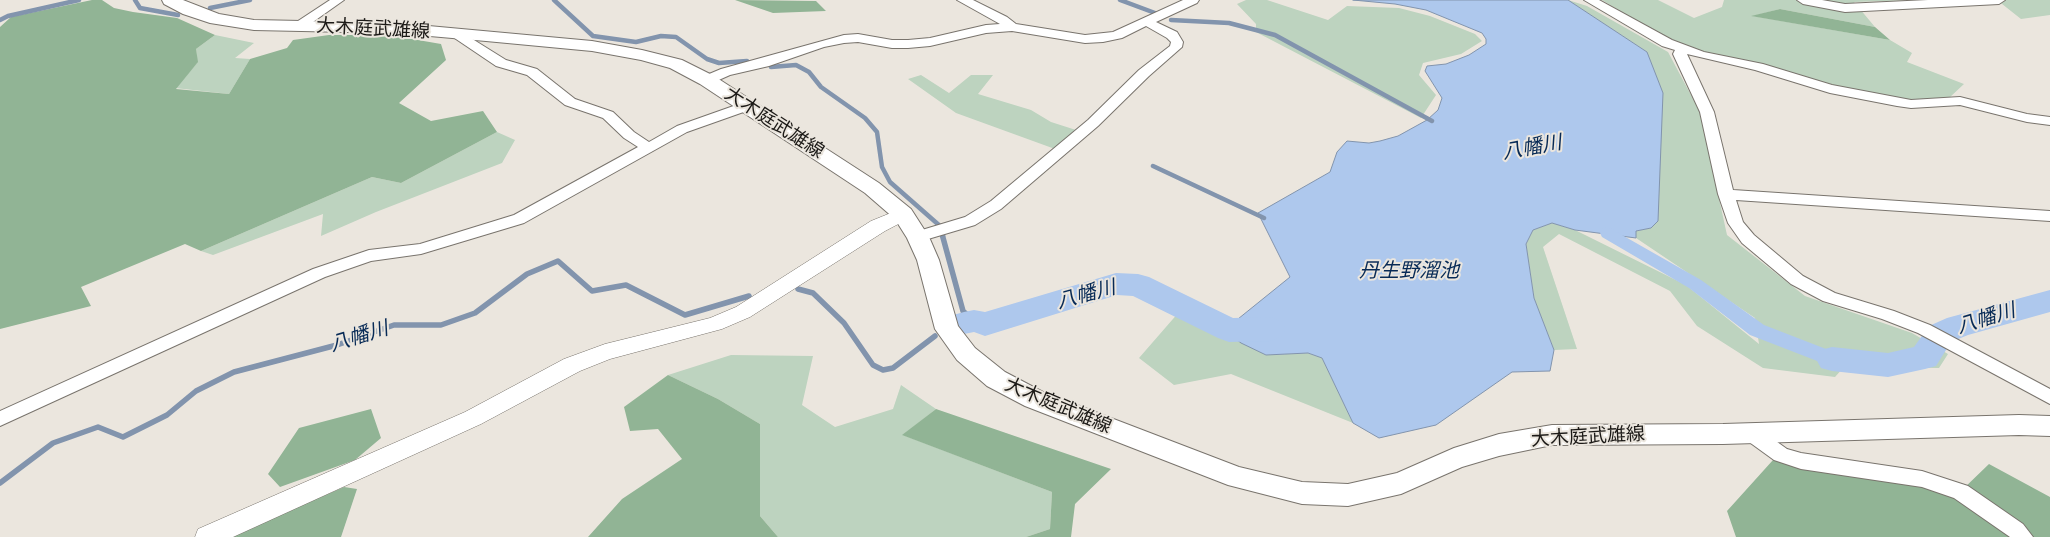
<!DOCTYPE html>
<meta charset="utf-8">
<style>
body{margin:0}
canvas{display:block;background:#ebe6de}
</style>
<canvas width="2050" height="537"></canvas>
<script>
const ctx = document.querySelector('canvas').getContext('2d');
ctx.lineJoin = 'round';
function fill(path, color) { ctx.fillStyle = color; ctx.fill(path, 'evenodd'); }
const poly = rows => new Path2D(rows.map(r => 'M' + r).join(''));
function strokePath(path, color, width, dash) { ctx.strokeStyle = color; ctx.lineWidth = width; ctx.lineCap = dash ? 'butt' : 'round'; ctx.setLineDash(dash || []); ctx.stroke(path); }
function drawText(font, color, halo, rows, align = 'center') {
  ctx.font = font + ' Karla,"Noto Sans JP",sans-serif'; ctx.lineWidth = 4; ctx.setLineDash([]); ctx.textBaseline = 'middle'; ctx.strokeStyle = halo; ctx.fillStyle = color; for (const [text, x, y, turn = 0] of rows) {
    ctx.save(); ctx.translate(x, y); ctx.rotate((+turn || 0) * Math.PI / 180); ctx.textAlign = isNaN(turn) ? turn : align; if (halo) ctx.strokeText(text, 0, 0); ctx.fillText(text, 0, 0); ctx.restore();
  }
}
fill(poly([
 [1246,0,1267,0,1328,20,1347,6,1399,8,1430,16,1475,34,1482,41,1461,54,1423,63,1419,75,1436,95,1421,118,1256,32,1256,24,1237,4],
 [1568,0,1587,6,1668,52,1700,112,1727,235,1805,296,1912,333,1948,354,1939,368,1844,367,1835,377,1763,368,1697,326,1670,291,1559,234,1543,247,1577,349,1554,350,1534,298,1526,244,1533,230,1552,223,1575,230,1686,285,1759,344,1755,318,1636,238,1635,231,1651,228,1647,52],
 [1602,0,1658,0,1694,18,1722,7,1724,0,1914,0,1854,2,1875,27,1780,9,1753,16,1890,40,1912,53,1907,62,1964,84,1949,98,1912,103,1828,86,1675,44],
 [1997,0,2050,0,2050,15,2021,19],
 [215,35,254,43,235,58,250,59,229,94,175,88,197,63,196,49],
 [921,75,949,93,971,75,993,75,978,94,1031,110,1051,122,1076,130,1055,149,956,113,908,79],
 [497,132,515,140,502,163,376,212,321,236,323,214,213,255,201,251,372,177,401,183],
 [1186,304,1222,322,1233,323,1229,330,1266,355,1308,353,1322,358,1353,423,1231,374,1174,385,1139,358],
 [731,355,813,356,802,405,835,427,893,409,901,385,936,409,903,435,1052,492,1050,529,1026,537,778,537,760,516,760,424,718,399,668,375]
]), '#bdd3bf');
fill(poly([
 [92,0,102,0,114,8,133,12,177,18,215,35,196,49,198,62,176,89,229,94,250,59,287,48,293,40,329,35,389,35,441,44,446,60,399,103,431,121,483,111,497,132,401,183,372,177,201,251,185,244,81,287,91,306,0,329,0,27,11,17],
 [735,0,816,1,826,11,773,13],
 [1780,9,1875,27,1890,40,1751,16],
 [668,375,718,399,760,424,760,516,778,537,588,537,622,499,682,459,658,429,630,431,624,407],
 [371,409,381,438,355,460,280,487,268,474,299,428],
 [936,409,1111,469,1075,504,1071,537,1026,537,1050,529,1052,492,902,435],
 [1773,460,1961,491,1989,464,2050,497,2050,537,1736,537,1727,511],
 [344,487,357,489,341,537,228,537]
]), '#91b495');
const water = poly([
 [1353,0,1568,0,1647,52,1663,93,1658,221,1651,228,1636,231,1636,238,1575,230,1552,223,1533,230,1526,244,1534,298,1554,350,1550,371,1512,372,1436,425,1379,438,1353,423,1322,358,1308,353,1266,355,1241,343,1231,335,1229,330,1233,323,1290,277,1258,213,1330,172,1337,152,1347,141,1369,143,1380,141,1398,136,1427,120,1438,110,1442,98,1425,71,1427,66,1446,64,1469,55,1486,44,1486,39,1482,33,1426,10,1395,4,1353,0]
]);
fill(water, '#aec8ed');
strokePath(water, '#8294ad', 1);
strokePath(poly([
 [135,0,140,8,178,15],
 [554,0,593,36,636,42,661,36,676,37,707,59,719,63,747,61],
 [1120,0,1155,13],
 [210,8,250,0],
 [0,20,8,16,79,0],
 [1171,20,1229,23,1275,35,1432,121],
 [771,67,796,65,809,72,821,87,865,118,877,132,882,167,890,182,940,226,943,236],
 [1153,166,1264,218]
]), '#8294ad', 4.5);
strokePath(poly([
 [942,234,963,311,974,321],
 [798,289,813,293,844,323,873,365,883,370,893,368,935,336],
 [0,483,53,443,98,427,123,437,167,415,196,391,234,372,337,345,394,325,441,325,475,313,527,274,558,261,592,291,626,285,685,315,749,296]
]), '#8294ad', 5.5);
fill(poly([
 [1608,227,1701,280,1764,325,1839,354,1841,359,1839,364,1832,366,1825,364,1750,335,1689,288,1602,237,1600,233,1602,229,1608,227]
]), '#aec8ed');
fill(poly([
 [1116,273,1138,274,1149,277,1233,318,1270,317,1281,321,1286,329,1281,337,1270,341,1229,342,1218,338,1133,296,1117,295,985,336,974,332,964,334,953,331,948,323,953,315,964,312,974,310,985,312,1116,273],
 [2050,290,2050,312,1968,335,1951,342,1936,366,1925,369,1888,377,1832,371,1821,368,1816,359,1821,350,1832,347,1888,353,1914,347,1929,326,1947,318,2050,290]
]), '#aec8ed');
const minor = poly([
 [330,0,344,0,303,29,295,29,293,26,295,23,330,0],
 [957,0,973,0,1007,17,1016,24,1085,35,1113,32,1183,0,1199,0,1197,3,1156,22,1177,32,1183,42,1182,47,1149,76,1098,126,1001,209,975,225,918,242,912,241,910,237,912,233,965,217,991,201,1088,120,1139,70,1170,46,1171,42,1167,38,1146,26,1122,38,1103,42,1085,43,1012,31,986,33,930,46,908,48,892,48,858,42,844,43,824,47,769,66,730,75,712,83,707,84,700,80,702,77,721,69,844,35,858,34,892,40,908,40,930,38,986,25,1000,24,957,0],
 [1584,0,1599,0,1672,40,1704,52,1763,64,1832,85,1911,100,1960,97,2027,114,2050,117,2050,125,2027,122,1960,105,1911,108,1897,106,1830,93,1755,70,1687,54,1714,112,1733,190,2050,211,2050,221,1736,200,1743,222,1754,235,1803,276,1835,293,1894,311,1930,325,2050,389,2050,404,1918,333,1882,319,1823,301,1791,284,1742,243,1728,223,1718,194,1700,112,1673,54,1675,50,1662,46,1584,0],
 [1797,0,1822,0,1845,4,1928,0,2005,0,1999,4,1845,12,1803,4,1797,0],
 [458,30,506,60,537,69,575,99,613,112,634,132,649,142,677,126,742,103,752,103,754,106,752,109,687,132,524,223,421,254,371,261,325,277,0,426,0,411,313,269,369,250,420,244,514,215,638,147,624,138,603,118,565,105,527,75,496,66,453,37,452,34,458,30],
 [1752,427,1759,429,1787,449,1801,453,1922,471,1968,486,2023,524,2033,537,2010,537,1954,498,1922,487,1801,469,1774,460,1745,439,1743,434,1745,429,1752,427]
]);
const tertiary = poly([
 [903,208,910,210,912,214,910,218,885,231,750,317,722,329,610,359,580,371,481,424,233,537,195,537,198,529,465,412,564,359,605,344,710,318,736,307,871,221,903,208]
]);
const secondary = poly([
 [162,0,183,0,219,14,254,20,396,23,592,41,642,50,682,60,714,76,879,183,911,209,929,237,939,260,958,326,975,348,1005,372,1043,392,1239,467,1302,482,1348,484,1397,473,1454,448,1499,434,1552,425,1723,424,2019,415,2050,416,2050,436,2019,435,1723,444,1552,445,1499,456,1462,467,1401,494,1348,506,1302,504,1228,485,1025,406,987,386,957,360,935,329,917,260,907,238,895,219,865,193,700,84,670,68,641,60,592,51,486,41,396,33,254,30,210,23,183,14,164,4,162,0]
]);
strokePath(minor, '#79746d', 2);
strokePath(tertiary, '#79746d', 1);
strokePath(secondary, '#79746d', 2);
fill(minor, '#fff');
fill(tertiary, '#fff');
fill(secondary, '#fff');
drawText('19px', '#1c1a17', '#ebe6de', [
 ["大木庭武雄線",373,29,3],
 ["大木庭武雄線",774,123,33],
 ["大木庭武雄線",1058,406,23],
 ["大木庭武雄線",1588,437,-3]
]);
drawText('italic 20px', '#072a56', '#ebe6de', [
 ["八幡川",1532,148,-10],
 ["丹生野溜池",1409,271],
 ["八幡川",1086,295,-15],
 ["八幡川",1986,319,-17],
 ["八幡川",359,337,-17]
]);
</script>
